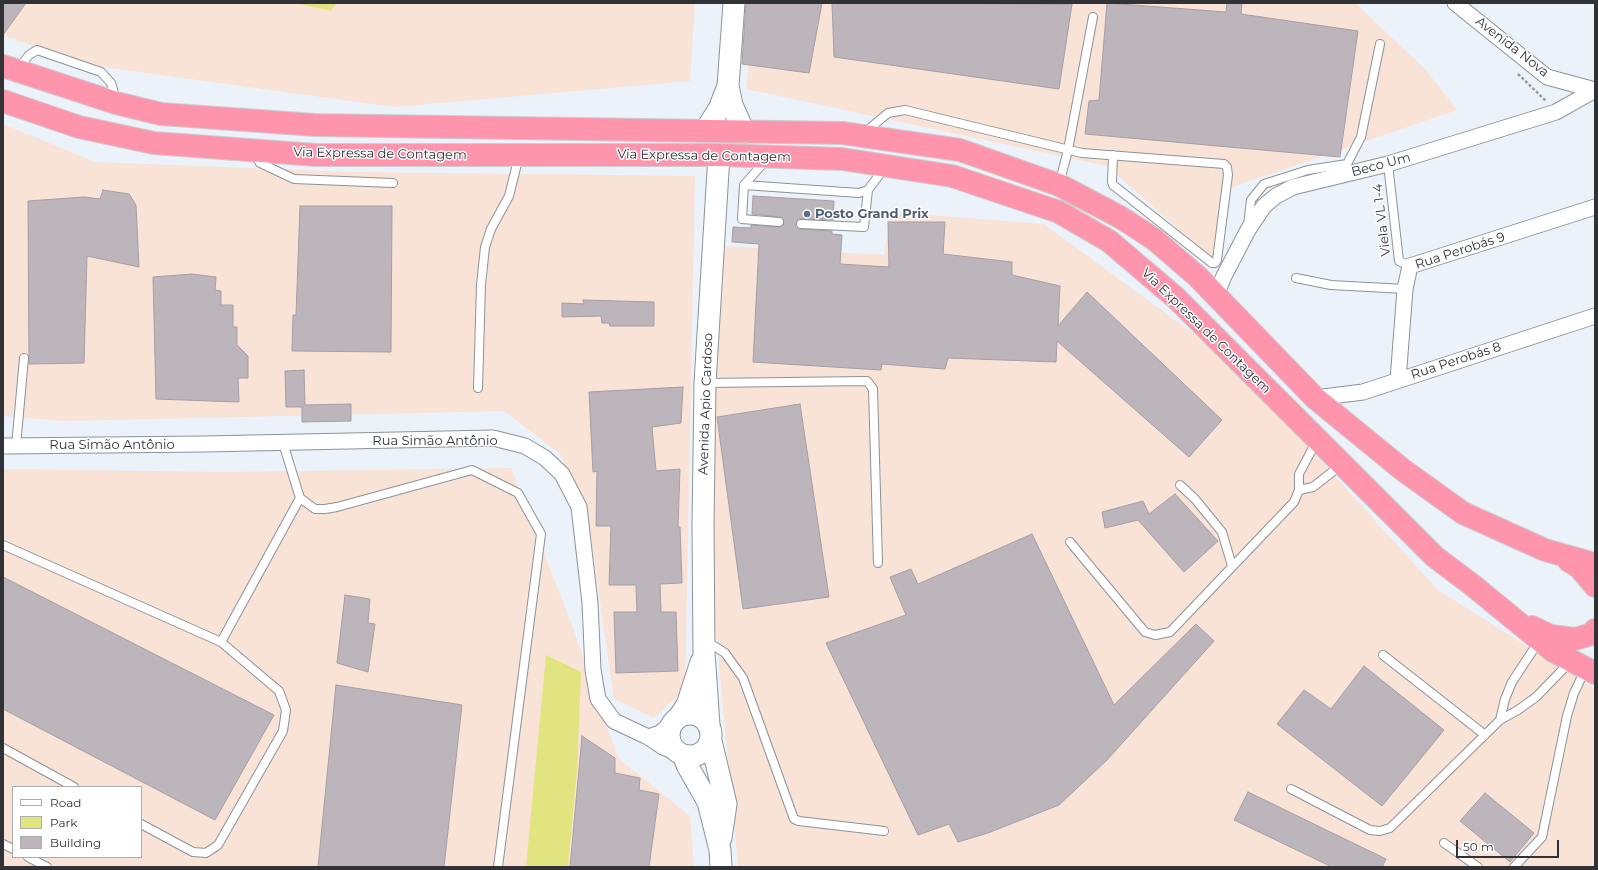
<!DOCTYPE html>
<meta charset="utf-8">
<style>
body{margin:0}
#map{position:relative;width:1598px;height:870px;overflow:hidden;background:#ecf2f9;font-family:Montserrat,sans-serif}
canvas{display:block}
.frame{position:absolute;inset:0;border:4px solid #303235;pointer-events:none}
.legend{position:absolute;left:12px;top:786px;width:130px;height:72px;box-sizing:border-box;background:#fff;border:1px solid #acadae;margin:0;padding:5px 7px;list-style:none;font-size:12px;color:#303235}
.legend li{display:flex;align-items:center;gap:8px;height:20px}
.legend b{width:20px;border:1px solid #acadae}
.scale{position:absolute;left:1456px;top:840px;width:103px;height:18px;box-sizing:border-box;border:2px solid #303235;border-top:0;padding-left:5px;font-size:12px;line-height:14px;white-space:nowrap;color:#303235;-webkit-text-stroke:3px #fff;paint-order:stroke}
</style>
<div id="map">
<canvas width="1598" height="870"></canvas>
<div class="frame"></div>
<ul class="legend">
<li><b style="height:5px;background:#fff"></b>Road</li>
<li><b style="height:11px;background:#e1e47f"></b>Park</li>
<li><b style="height:11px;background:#bcb6bc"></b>Building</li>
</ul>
<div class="scale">50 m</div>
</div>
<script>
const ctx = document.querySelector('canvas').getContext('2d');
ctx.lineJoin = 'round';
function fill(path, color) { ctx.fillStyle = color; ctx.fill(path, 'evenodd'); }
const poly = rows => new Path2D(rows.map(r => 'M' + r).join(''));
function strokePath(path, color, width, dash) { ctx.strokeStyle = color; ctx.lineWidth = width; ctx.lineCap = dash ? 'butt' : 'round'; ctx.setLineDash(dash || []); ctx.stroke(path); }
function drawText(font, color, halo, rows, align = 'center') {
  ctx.font = font + ' Montserrat,sans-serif'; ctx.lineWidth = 3; ctx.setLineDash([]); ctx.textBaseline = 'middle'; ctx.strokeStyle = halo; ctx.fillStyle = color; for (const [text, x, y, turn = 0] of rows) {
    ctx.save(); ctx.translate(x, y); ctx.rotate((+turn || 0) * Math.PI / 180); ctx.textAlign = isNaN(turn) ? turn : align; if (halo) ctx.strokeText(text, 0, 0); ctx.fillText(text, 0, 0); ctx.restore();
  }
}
fill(poly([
 [3,3,695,3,690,81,394,107,81,64,3,35],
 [756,3,1355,3,1426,70,1457,110,1224,190,1215,261,1107,166,746,89],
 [3,124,95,162,353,172,695,176,685,689,654,718,614,699,588,518,560,454,504,411,64,421,3,416],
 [890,212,1044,224,1228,359,1438,590,1595,689,1595,867,738,867,711,579,709,483,723,246,884,255],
 [511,468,573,628,618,758,690,816,694,867,3,867,3,469,226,472],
 [13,787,141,787,141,857,13,857]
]), '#f9e2d6');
fill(poly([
 [295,3,336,3,331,11],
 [546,655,581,672,577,769,568,867,526,867]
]), '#e1e47f');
const building = poly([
 [3,3,26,3,3,35,3,3],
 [746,3,822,3,809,73,742,64,746,3],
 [832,3,1072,4,1059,89,834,57,832,3],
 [1107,3,1226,12,1227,3,1242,3,1241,14,1358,31,1340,157,1085,134,1089,101,1099,100,1107,3],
 [103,190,129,194,136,205,139,267,87,256,84,363,29,364,28,201,84,197,100,199,103,190],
 [753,196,834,201,833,220,801,219,797,221,796,224,796,227,800,229,832,231,832,234,842,235,840,264,889,267,888,222,945,222,943,254,1012,262,1012,275,1060,286,1058,326,1087,292,1222,420,1189,457,1057,341,1056,362,948,358,945,369,882,364,881,370,753,362,759,244,732,242,733,227,751,228,751,225,779,227,783,225,784,222,782,218,780,217,752,214,753,196],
 [300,206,392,206,391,352,292,351,293,315,296,315,300,206],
 [192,274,216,277,215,290,221,291,221,305,233,305,233,327,237,327,237,345,248,356,248,378,238,378,239,402,156,399,153,277,192,274],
 [583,300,654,302,654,326,610,326,609,323,602,323,601,316,562,317,562,303,584,304,583,300],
 [304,370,305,405,351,404,351,421,302,422,302,407,286,407,285,371,304,370],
 [683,387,681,423,652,427,656,471,680,469,678,527,680,527,682,583,660,584,661,612,676,612,678,671,616,673,614,612,637,612,636,585,609,585,611,526,596,526,597,471,593,472,589,392,683,387],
 [800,404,829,597,743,609,717,417,800,404],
 [1175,494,1218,541,1184,572,1138,520,1105,528,1102,512,1143,501,1149,514,1175,494],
 [1032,534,1114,705,1196,624,1214,641,1107,760,1059,805,988,833,958,842,949,824,918,835,826,643,906,615,890,577,911,569,918,584,1032,534],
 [3,577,274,715,215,820,3,709,3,577],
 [345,595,370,599,368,623,375,624,368,672,337,663,345,595],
 [1364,666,1444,730,1382,806,1277,724,1304,690,1331,709,1364,666],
 [336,685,462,705,444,867,318,867,336,685],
 [582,736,615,758,615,773,640,778,639,790,659,794,649,867,570,867,582,736],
 [1248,792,1386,859,1382,867,1332,867,1234,820,1248,792],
 [1485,793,1534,833,1510,862,1460,821,1485,793]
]);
fill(building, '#bcb6bc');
strokePath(building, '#a59fa5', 1);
const lane = poly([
 [18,69,29,55,37,50,101,72,111,83,116,100],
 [864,133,888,113,905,110,1082,153,1224,164,1227,167,1228,175,1217,260,1215,263,1212,263,1113,185,1112,182,1113,155],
 [254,152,260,163,294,179,393,183],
 [766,160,744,185,859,193,868,190,885,167],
 [1388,164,1399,261,1410,266],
 [744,185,742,219,779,222],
 [1059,185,1068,150,1093,17],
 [801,224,864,227,868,190],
 [1248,225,1251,200,1264,184,1308,170,1347,164,1361,137,1380,44],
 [1296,278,1331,285,1405,289],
 [705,383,867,381,873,389,878,563],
 [478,388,481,285,485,247,491,229,509,196,519,156],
 [283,443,300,498,315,509,325,509,337,507,472,470,518,493,541,534,498,867],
 [16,446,24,358],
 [1180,485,1195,499,1222,532,1232,566],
 [1299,490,1313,487,1341,465],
 [1070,542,1145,632,1155,635,1170,632,1294,502,1299,490,1299,474,1317,440],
 [3,545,221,642,300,498],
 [706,641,725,653,743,678,794,819,799,821,884,831],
 [1383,655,1485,735],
 [1500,720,1505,699,1512,682,1539,641],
 [3,748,74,787],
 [1291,789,1370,830,1380,831,1390,828,1500,720,1518,710,1536,697,1571,661],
 [141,824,193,852,206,853,218,845,283,731,286,710,279,691,221,642],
 [1444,843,1478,867],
 [3,844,13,849],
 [28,857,47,867],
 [1514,867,1542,837,1567,716,1574,693,1585,670]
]);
const street = poly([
 [1455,3,1547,77,1595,90],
 [1216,295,1224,276,1248,230,1264,206,1276,196,1293,187,1388,164,1556,112,1595,90],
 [1398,380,1405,289,1410,266,1595,207],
 [1315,398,1363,392,1595,316],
 [3,446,204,444,493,438,525,446,545,458,562,474,579,507,590,603,593,670,598,699,614,721,648,737,663,747,676,752],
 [648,737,660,733,673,722]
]);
const secondary = poly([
 [728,86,732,105,744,132],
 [705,131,719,109,728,86,734,3],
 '669 735a21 21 0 1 1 42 0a21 21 0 1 1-42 0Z',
 [679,717,687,705,701,662],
 [709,725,704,653,703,524,705,383,719,155],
 [711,741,726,804,721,838],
 [684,756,687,765,708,802,720,850,721,867]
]);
const highway = poly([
 [3,66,116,103,161,114,315,125,842,133,960,150,1059,185,1120,217,1154,239,1198,277,1315,398,1403,470,1463,513,1545,550,1595,564],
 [3,101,79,127,154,143,316,155,719,155,842,159,952,176,1059,212,1109,241,1176,298,1435,557,1471,584,1553,651,1595,673],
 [1569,561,1579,567,1595,586],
 [1532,627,1551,636,1575,639,1592,634,1595,630]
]);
strokePath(lane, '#8c9399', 10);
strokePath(street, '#8c9399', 17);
strokePath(secondary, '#8c9399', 23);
strokePath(highway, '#cdcecf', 24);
strokePath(poly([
 [1518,74,1546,101]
]), '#989ca2', 2.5, [3, 2]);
strokePath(lane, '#fff', 8);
strokePath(street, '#fff', 15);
strokePath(secondary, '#fff', 21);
strokePath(highway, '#fe95ad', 22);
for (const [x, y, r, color] of [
 [807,214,4,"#5c6f8a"]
]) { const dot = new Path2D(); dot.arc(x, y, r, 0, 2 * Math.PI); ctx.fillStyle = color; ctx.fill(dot); strokePath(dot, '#fff', 1.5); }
drawText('13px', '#303235', '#fff', [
 ["Avenida Nova",1512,47,38],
 ["Via Expressa de Contagem",380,154,1],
 ["Via Expressa de Contagem",704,156,1],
 ["Beco Um",1381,165,-15],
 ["Viela VL 1-4",1382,220,-97],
 ["Rua Perobás 9",1460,251,-18],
 ["Via Expressa de Contagem",1206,331,44],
 ["Rua Perobás 8",1456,361,-18],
 ["Avenida Apio Cardoso",706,404,-88],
 ["Rua Simão Antônio",435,441],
 ["Rua Simão Antônio",112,445]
]);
drawText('bold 13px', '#4e5e75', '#fff', [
 ["Posto Grand Prix",815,214]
], 'left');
</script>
